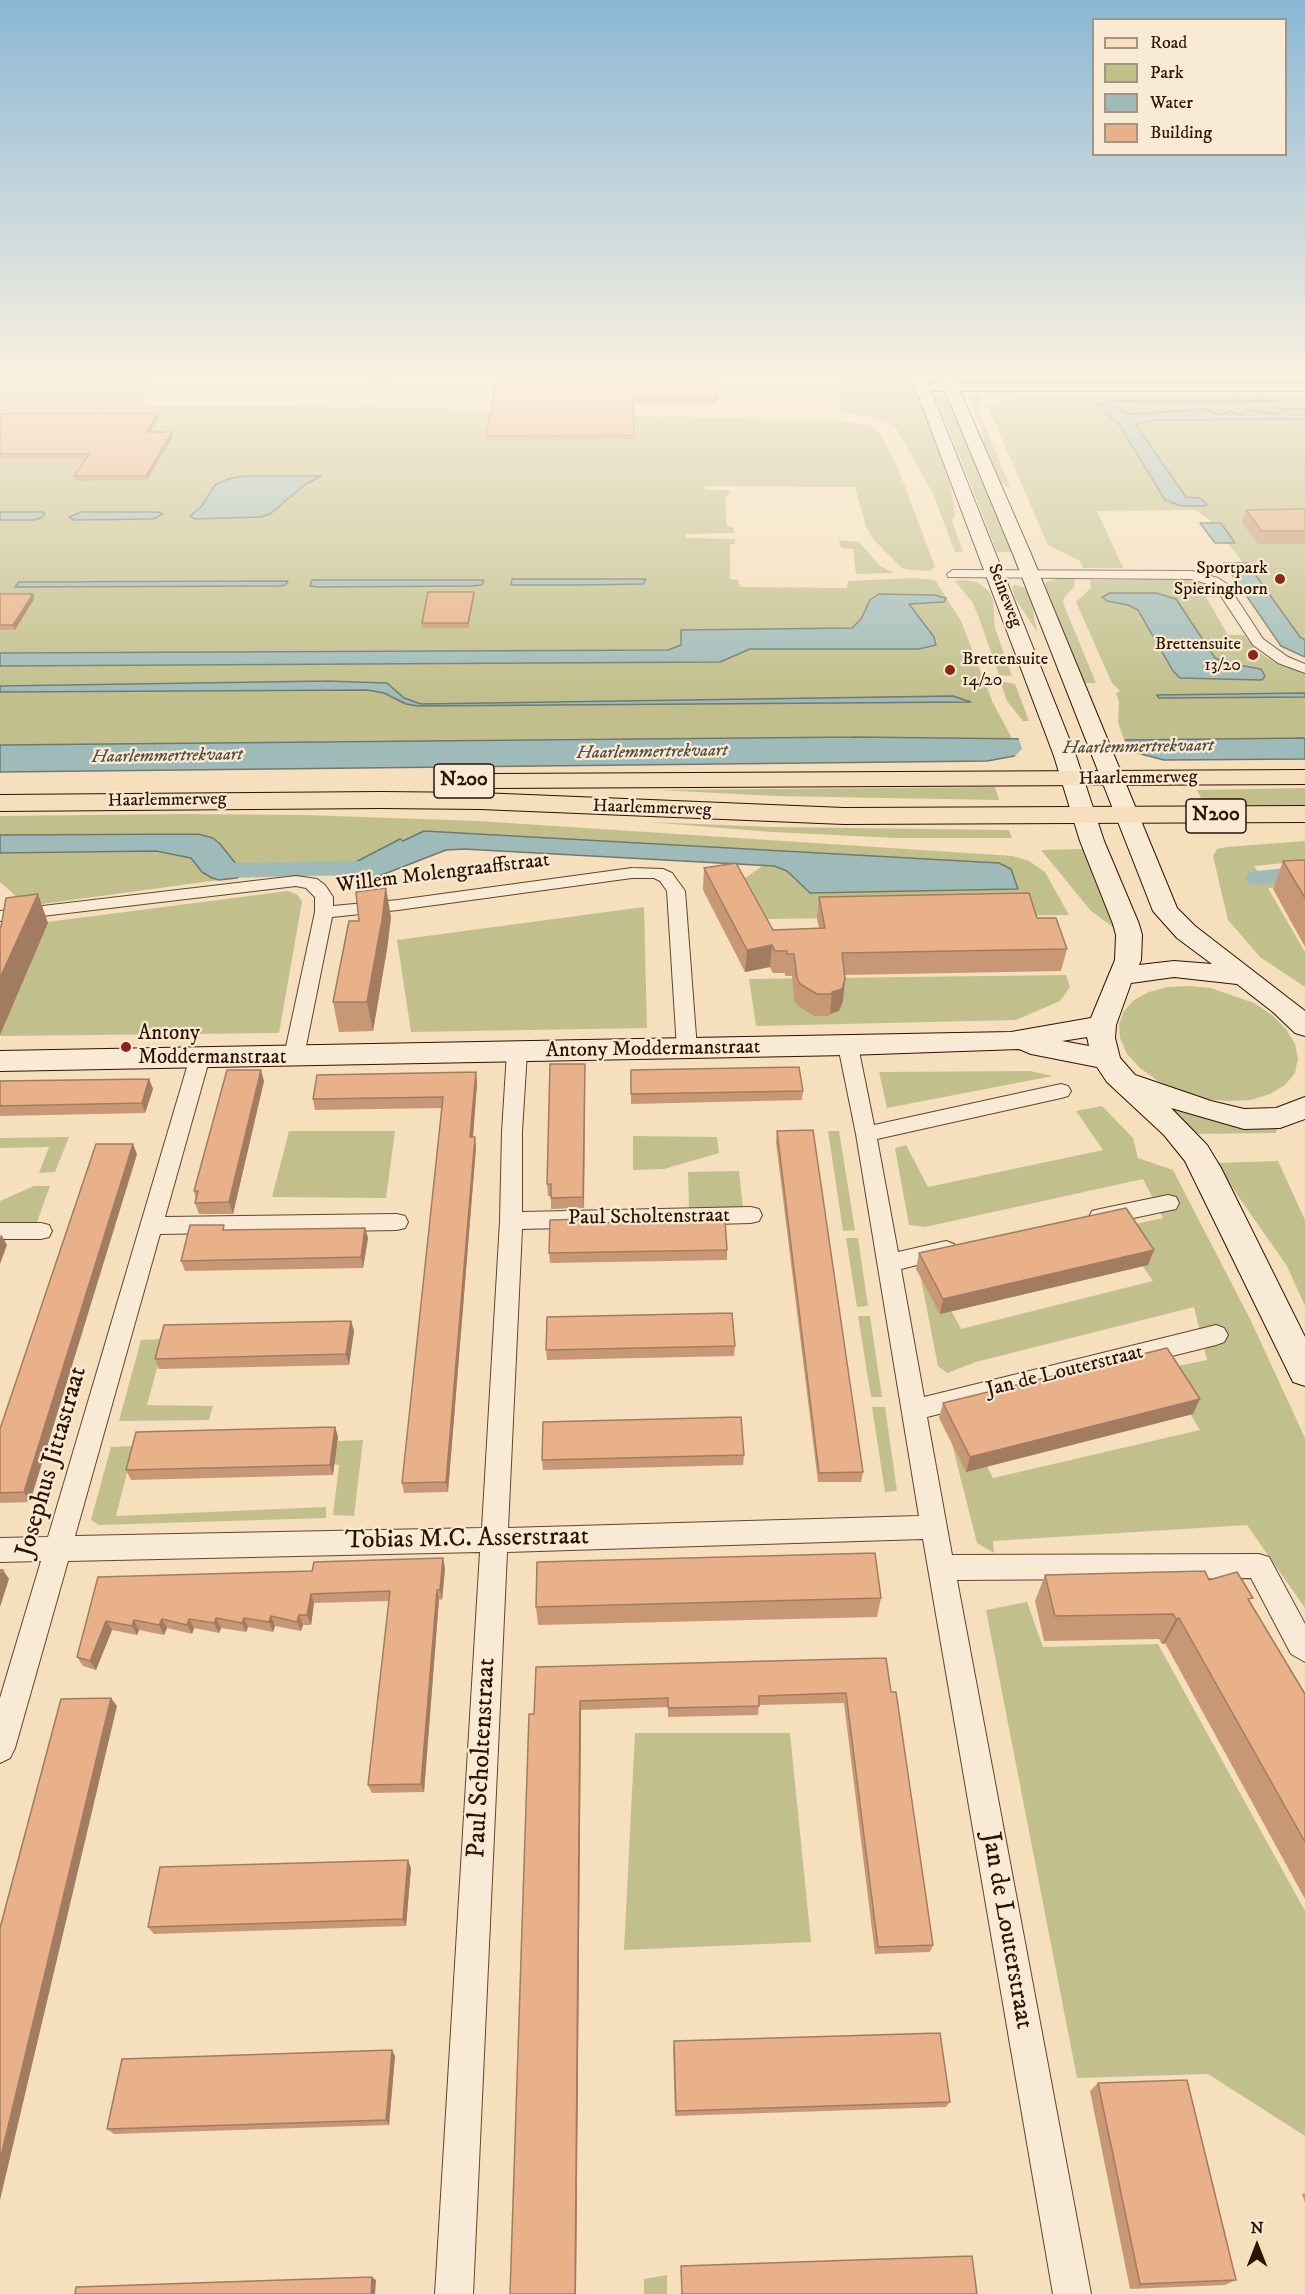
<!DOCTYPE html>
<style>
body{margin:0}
#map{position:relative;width:1305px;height:2294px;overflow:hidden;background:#f5dfbd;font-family:"IM FELL DW Pica",serif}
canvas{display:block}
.legend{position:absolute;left:1092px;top:18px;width:195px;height:138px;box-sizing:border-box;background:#f8ead4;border:2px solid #a7947f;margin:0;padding:8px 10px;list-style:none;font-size:18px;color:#2e1300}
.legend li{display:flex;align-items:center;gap:12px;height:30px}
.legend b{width:30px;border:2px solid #a7947f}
.north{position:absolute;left:1227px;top:2216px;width:60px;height:60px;-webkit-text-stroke:4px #f8ead4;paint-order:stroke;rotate:0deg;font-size:16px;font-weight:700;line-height:24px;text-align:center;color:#2e1300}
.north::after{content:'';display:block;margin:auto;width:21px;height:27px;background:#2e1300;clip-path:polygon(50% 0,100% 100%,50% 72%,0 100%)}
</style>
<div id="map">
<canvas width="1305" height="2294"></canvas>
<ul class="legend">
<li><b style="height:8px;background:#f5dfbd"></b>Road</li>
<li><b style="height:16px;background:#c1c08d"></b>Park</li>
<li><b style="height:16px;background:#9fbbb9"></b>Water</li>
<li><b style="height:16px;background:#e8b189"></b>Building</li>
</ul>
<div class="north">N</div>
</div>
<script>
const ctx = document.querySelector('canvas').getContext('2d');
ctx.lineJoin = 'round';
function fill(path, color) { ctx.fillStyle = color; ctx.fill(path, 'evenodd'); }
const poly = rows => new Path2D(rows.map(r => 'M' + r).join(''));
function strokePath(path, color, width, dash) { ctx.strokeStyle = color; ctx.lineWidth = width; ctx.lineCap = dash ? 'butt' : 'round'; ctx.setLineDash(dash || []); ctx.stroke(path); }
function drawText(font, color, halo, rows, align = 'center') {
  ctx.font = font + ' "IM FELL DW Pica",serif'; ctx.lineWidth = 4.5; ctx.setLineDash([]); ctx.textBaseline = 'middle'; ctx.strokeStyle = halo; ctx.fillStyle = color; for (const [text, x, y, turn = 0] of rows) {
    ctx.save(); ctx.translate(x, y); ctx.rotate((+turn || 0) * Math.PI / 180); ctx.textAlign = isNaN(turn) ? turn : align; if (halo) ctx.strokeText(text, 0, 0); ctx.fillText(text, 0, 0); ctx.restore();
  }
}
fill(poly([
 [0,376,153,376,142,405,455,408,449,411,839,421,869,425,878,430,898,468,935,567,930,571,909,570,902,568,873,539,866,526,855,487,705,486,705,490,729,490,730,494,725,497,727,526,733,528,735,533,686,534,686,538,735,539,735,544,730,544,730,579,738,580,740,587,847,588,848,581,914,578,935,580,961,621,993,703,1012,738,0,745,0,666,720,662,750,649,919,649,937,642,909,604,937,603,943,596,879,594,857,625,845,629,682,630,681,645,668,650,0,653],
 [846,376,910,376,951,487,955,515,952,520,963,552,955,552,933,494,895,426,873,417,840,413,838,386,847,379],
 [1305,390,1302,392,1026,393,994,398,993,393],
 [935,394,945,394,1011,552,997,552],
 [978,394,983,401,977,407,1010,487,1006,487,995,474,985,448,981,426,970,400],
 [1305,395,1305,400,1110,402,1305,402,1305,409,1283,409,1276,414,1260,410,1241,415,1227,411,1220,415,1204,409,1129,414,1109,403,1095,406,1119,424,1165,500,1129,424,1142,418,1305,418,1305,643,1210,520,1195,510,1097,511,1123,568,1083,568,1080,561,1048,545,988,407,1003,400,1030,396],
 [839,540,859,542,879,565,894,573,856,574,853,549,841,548],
 [1075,577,1074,587,1064,598,1063,603,1096,683,1083,683,1043,591,1046,582,1060,578],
 [963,580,977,582,989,591,993,600,995,628,1012,676,999,675,978,615,972,602,955,581],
 [1090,580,1196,580,1214,588,1218,597,1206,597,1228,635,1244,635,1258,652,1278,664,1305,674,1305,693,1192,694,1159,698,1305,697,1305,738,1124,740,1118,722,1119,702,1116,693,1120,691,1112,683,1076,602,1091,588],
 [1110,593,1220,661,1261,669,1262,680,1180,677,1138,610,1128,605,1111,602,1102,595],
 [1015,585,1026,588,1030,595,1037,632,1015,598,1012,587],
 [1000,681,1015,684,1029,721,1023,721,1007,701],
 [995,787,999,800,775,796,659,790],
 [1305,788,1305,808,1207,811,1197,790],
 [182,814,305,815,478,821,1013,856,1029,861,1045,872,1069,915,767,919,745,878,764,865,774,866,787,871,810,893,1018,889,424,831,403,841,400,839,352,864,374,878,342,880,331,875,237,878,240,871,220,844,213,838,198,834,0,835,0,816],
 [648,822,773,827,1009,830,1012,838,896,838,772,832],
 [1305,841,1305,861,1254,866,1262,878,1305,875,1301,887,1268,888,1305,952,1305,987,1260,957,1228,920,1213,856,1217,849,1227,847],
 [1083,849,1092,862,1121,933,1091,911,1041,850],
 [156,851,191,858,202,872,219,880,27,906,0,882,0,853],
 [288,891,298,895,302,902,279,1033,0,1036,0,937,24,925],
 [644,907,647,1028,411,1032,397,940],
 [1066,975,1070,987,1060,1001,1016,1020,756,1026,749,979],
 [1189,986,1211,988,1254,1003,1272,1015,1286,1029,1295,1044,1298,1059,1295,1073,1285,1085,1270,1094,1251,1100,1228,1101,1203,1099,1179,1092,1158,1081,1140,1068,1127,1054,1120,1038,1119,1024,1124,1011,1134,1000,1149,992,1168,987],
 [1030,1071,1053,1076,887,1108,879,1072],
 [1160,1103,1277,1128,1276,1133,1191,1134],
 [1102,1106,1133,1138,1138,1158,1173,1170,1251,1321,1305,1438,1305,1608,1247,1525,993,1541,994,1553,977,1543,949,1432,961,1417,993,1478,1200,1430,1163,1369,1207,1360,1194,1307,976,1362,947,1373,938,1366,920,1274,930,1270,961,1329,1153,1281,1116,1228,1163,1218,1143,1179,925,1227,909,1225,895,1148,906,1145,928,1187,1103,1150,1076,1111],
 [289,1131,395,1131,386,1198,272,1197],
 [828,1131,839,1131,855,1230,843,1231],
 [633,1136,717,1137,719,1153,664,1169,633,1170],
 [69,1137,55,1172,39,1173,49,1147,0,1148,0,1138],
 [1278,1161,1305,1220,1305,1306,1287,1266,1215,1163],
 [739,1171,743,1208,689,1209,688,1172],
 [34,1186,50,1186,37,1222,0,1223,0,1201],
 [846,1238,858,1238,868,1306,857,1307],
 [858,1316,870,1316,882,1397,871,1397],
 [165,1339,147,1405,213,1406,209,1420,119,1421,141,1340],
 [872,1407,885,1407,897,1491,885,1492],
 [363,1440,354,1516,333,1515,339,1465,334,1464,338,1441],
 [134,1446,116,1516,326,1507,326,1518,99,1525,91,1520,111,1447],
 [1027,1602,1043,1647,1158,1644,1305,1911,1305,2136,1208,2074,1077,2078,986,1610],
 [635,1733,790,1733,811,1942,624,1950],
 [667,2275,667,2294,644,2294,644,2279]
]), '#c1c08d');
const water = poly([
 [1305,400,1204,403,1107,401,1139,400,1305,400],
 [1109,403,1129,414,1205,409,1220,415,1230,411,1241,415,1251,410,1276,414,1282,409,1305,409,1305,419,1155,420,1137,424,1137,427,1186,497,1200,498,1207,504,1205,506,1181,506,1165,500,1119,424,1095,405,1109,403],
 [244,476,321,476,306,484,270,514,261,517,195,519,190,516,201,507,215,485,228,479,244,476],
 [0,512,42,512,45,514,41,518,33,520,0,520,0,512],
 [81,512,158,512,163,514,153,519,74,520,69,517,81,512],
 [1200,523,1221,523,1235,543,1215,543,1200,523],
 [1224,563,1247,563,1300,637,1305,640,1305,657,1281,646,1224,563],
 [512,579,646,579,643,584,581,585,511,585,512,579],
 [312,580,484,580,482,585,471,586,318,587,310,586,312,580],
 [288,581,285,585,281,586,15,587,19,582,288,581],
 [1110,593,1156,593,1176,599,1215,658,1227,663,1261,669,1265,676,1262,680,1180,678,1173,671,1138,610,1128,605,1107,601,1102,597,1110,593],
 [879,594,934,595,946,598,944,602,909,604,934,637,936,645,919,649,750,649,720,662,0,666,0,653,668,650,681,645,681,630,852,628,861,619,870,600,879,594],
 [326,681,387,683,404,698,421,704,953,696,971,702,418,706,406,704,384,693,367,690,0,692,0,686,326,681],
 [1305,693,1305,697,1159,698,1157,695,1305,693],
 [853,737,1124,740,1305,738,1305,759,1164,760,1137,753,1031,753,987,761,0,772,0,745,853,737],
 [424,831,999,863,1011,869,1018,889,810,893,787,871,774,866,464,849,446,850,374,878,352,864,400,839,403,841,424,831],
 [198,834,213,838,220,844,237,865,240,875,237,878,219,880,212,878,202,872,191,858,156,851,0,853,0,835,198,834]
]);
fill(water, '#9fbbb9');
strokePath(water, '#72786f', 1.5);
fill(poly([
 [1018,736,1123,737,1128,748,1144,757,1014,757,1022,749]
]), '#f5dfbd');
fill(poly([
 [208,848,216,850,224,859,232,863,362,861,395,852,403,854,406,859,403,864,363,875,228,877,208,869,197,855,200,850,208,848],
 [1305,866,1305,880,1257,885,1249,883,1245,878,1249,873,1257,871,1305,866]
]), '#9fbbb9');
const street = poly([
 [953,570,1192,571,1218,578,1227,584,1263,639,1288,657,1305,664,1305,673,1278,663,1253,645,1217,590,1208,584,1191,579,948,577,947,574,953,570],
 [632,868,663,869,672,873,685,891,697,1049,694,1054,687,1056,680,1054,677,1049,667,891,660,881,654,878,632,878,398,910,332,917,304,1056,301,1061,294,1063,287,1061,284,1056,315,912,315,897,306,888,296,886,0,921,0,911,296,876,317,879,325,885,333,897,333,906,398,900,632,868],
 [848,1039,855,1041,858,1046,874,1125,1061,1084,1068,1086,1071,1091,1068,1096,1061,1098,877,1139,898,1252,946,1241,954,1244,957,1250,954,1256,901,1269,924,1397,1216,1325,1224,1328,1228,1335,1224,1342,1216,1345,927,1417,952,1555,1259,1554,1269,1557,1305,1624,1305,1662,1291,1654,1251,1578,957,1580,1091,2294,1053,2294,923,1539,507,1552,473,2294,435,2294,480,1552,68,1561,15,1748,10,1758,0,1763,0,1698,41,1561,0,1562,0,1538,48,1537,190,1057,193,1052,200,1050,207,1052,210,1057,165,1217,397,1214,405,1216,408,1222,405,1228,397,1230,160,1234,75,1536,482,1528,500,1221,502,1132,507,1052,510,1047,517,1045,524,1047,527,1052,522,1132,522,1212,751,1207,759,1209,762,1215,759,1221,751,1223,522,1229,508,1528,919,1516,856,1134,838,1046,841,1041,848,1039],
 [1168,1195,1176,1197,1179,1203,1176,1209,1100,1225,1092,1223,1089,1217,1092,1211,1100,1209,1168,1195],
 [0,1223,41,1223,49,1225,52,1231,49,1237,41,1239,0,1239,0,1223]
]);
const secondary = poly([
 [913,376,927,376,929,384,942,383,939,376,953,376,956,383,1305,383,1305,391,960,391,1031,554,1177,908,1195,926,1305,1011,1305,1036,1295,1033,1273,1012,1237,984,1174,977,1131,983,1116,1025,1115,1038,1120,1058,1135,1075,1211,1101,1244,1109,1276,1108,1305,1097,1305,1119,1280,1128,1244,1129,1171,1108,1207,1145,1221,1168,1305,1337,1305,1386,1293,1382,1185,1161,1164,1135,1107,1082,1097,1067,1031,1054,1019,1049,848,1055,0,1071,0,1051,1011,1032,1091,1018,1115,960,1116,935,1113,924,1080,841,1054,756,915,387,913,376],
 [931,391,945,391,1013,554,1153,911,1177,938,1212,964,1174,961,1139,965,1141,960,1142,935,1139,924,1104,841,1076,756,931,391],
 [1087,1037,1089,1046,1062,1041,1087,1037]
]);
const primary = poly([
 [1305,770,1305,784,491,788,482,786,479,781,482,776,491,774,1305,770],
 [381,792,480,793,844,808,1305,806,1305,822,844,824,480,809,381,808,0,811,0,795,381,792]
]);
strokePath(street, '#60462f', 2);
strokePath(secondary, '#2e1300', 2);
strokePath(primary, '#2e1300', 2);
fill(street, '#f8ead4');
fill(secondary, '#f8ead4');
fill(primary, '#f5dfbd');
fill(poly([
 [349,376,409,376,408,378,349,381],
 [497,376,718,400,717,404,634,404,634,439,486,440,486,436],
 [0,414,159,417,149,432,172,432,173,436,147,480,75,481,74,476,86,459,0,459],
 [1305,509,1305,544,1258,544,1242,523,1246,510],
 [474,592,474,597,468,628,422,628,422,623],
 [0,594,33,594,34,599,15,630,0,630],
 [1305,860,1305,947,1273,889,1283,861],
 [704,868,773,930,819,928,817,919,819,897,1037,918,1067,949,1061,971,845,975,845,979,843,1001,839,1011,830,1014,829,1016,814,1016,798,1006,794,1001,792,976,785,976,785,973,773,973,770,967,745,972,703,890],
 [391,917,387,949,373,1031,339,1032,333,1002,359,921],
 [585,1064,584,1208,551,1209,551,1196,548,1196,547,1184],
 [631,1070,803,1091,802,1100,631,1104],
 [476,1072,477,1083,473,1137,476,1147,448,1492,404,1493,402,1483,442,1108,315,1110,313,1099],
 [149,1079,153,1089,145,1113,0,1116,0,1081],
 [264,1081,233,1214,199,1214,195,1203,196,1199,194,1191],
 [777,1131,863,1472,861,1482,818,1482,776,1142],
 [137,1154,30,1502,0,1503,0,1429],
 [365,1228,368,1238,363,1268,185,1271,181,1261,226,1230],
 [727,1250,727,1260,550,1263,549,1253],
 [1154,1250,1148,1265,940,1314,916,1269,919,1253],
 [351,1321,354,1331,349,1365,159,1369,155,1359],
 [735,1346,734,1356,547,1360,546,1350],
 [943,1403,1193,1414,966,1472,939,1418],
 [335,1427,338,1437,333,1475,131,1480,126,1470],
 [744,1455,743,1465,543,1470,542,1460],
 [445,1568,442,1600,439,1599,424,1792,372,1793,368,1785,389,1601,314,1603,311,1625,303,1625,301,1631,275,1626,273,1632,248,1627,246,1632,221,1628,219,1633,194,1628,192,1634,167,1628,164,1635,139,1630,137,1635,112,1630,96,1670,83,1666,77,1657,98,1577],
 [1045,1575,1209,1580,1250,1603,1305,1694,1305,1899,1165,1643,1162,1644,1159,1639,1044,1641,1035,1601],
 [881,1598,877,1617,538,1625,536,1607],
 [536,1667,891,1692,933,1945,930,1952,875,1954,844,1703,759,1705,758,1715,668,1717,668,1707,581,1710,576,2294,510,2294],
 [411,1868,406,1926,154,1934,148,1927],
 [673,2047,950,2102,946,2107,675,2116],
 [395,2056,389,2125,114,2134,107,2129],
 [1098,2083,1236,2280,1225,2285,1130,2289,1090,2091],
 [1305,2193,1305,2203,1302,2194]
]), '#c89876');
fill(poly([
 [158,413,159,417,147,437,146,432],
 [172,432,173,436,147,480,146,476],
 [474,592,474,597,468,628,468,623],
 [33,594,34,599,15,630,13,625],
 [386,888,391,917,387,949,373,1031,367,1002],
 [38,894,48,923,0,1035,0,978],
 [772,945,770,967,745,972,747,950],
 [845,979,843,1001,839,1011,830,1014,832,992],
 [585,1064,585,1075,584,1208,583,1197],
 [261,1070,264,1081,233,1214,229,1202],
 [476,1072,477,1083,472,1148,470,1137],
 [149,1079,153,1089,145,1113,142,1103],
 [475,1137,476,1147,448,1492,446,1482],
 [133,1144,137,1154,30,1502,24,1492],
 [365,1228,368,1238,363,1268,361,1257],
 [1,1234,7,1245,0,1264,0,1238],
 [1154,1250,1148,1265,940,1314,943,1299],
 [351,1321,354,1331,349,1365,346,1354],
 [1200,1399,1193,1414,966,1472,970,1457],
 [335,1427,338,1437,333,1475,330,1465],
 [443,1558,445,1568,442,1600,440,1590],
 [3,1570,9,1579,0,1607,0,1579],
 [437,1590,439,1599,424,1792,421,1784],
 [311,1594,314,1603,311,1625,307,1615],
 [299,1615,303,1625,301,1631,297,1622],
 [271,1616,275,1626,273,1632,269,1622],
 [216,1618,221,1628,219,1633,214,1623],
 [244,1618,248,1627,246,1632,242,1623],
 [1179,1618,1165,1643,1162,1644,1176,1619],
 [162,1619,167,1628,164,1635,159,1625],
 [189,1619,194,1628,192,1634,187,1625],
 [134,1620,139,1630,137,1635,132,1626],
 [106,1621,112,1630,96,1670,90,1661],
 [111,1698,117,1706,0,2200,0,2160],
 [580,1701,581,1710,576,2294,575,2294],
 [408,1860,411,1868,406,1926,403,1919],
 [392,2050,395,2056,389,2125,386,2120],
 [372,2277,376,2280,375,2294,371,2294]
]), '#a27c60');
const building = poly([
 [497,376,715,376,718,400,633,400,634,435,486,436,497,376],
 [158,413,146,432,172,432,146,476,74,476,89,454,0,454,0,414,158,413],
 [1305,509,1305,531,1262,531,1246,510,1305,509],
 [428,592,474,592,468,623,422,623,428,592],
 [0,594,33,594,13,625,0,625,0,594],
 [1305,860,1305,898,1283,861,1305,860],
 [736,863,773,930,825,928,819,897,1029,893,1037,918,1056,918,1067,949,842,953,845,979,842,989,832,992,832,994,817,994,800,984,797,978,794,954,787,954,787,951,775,951,772,945,747,950,704,868,736,863],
 [386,888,382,920,367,1002,333,1002,349,921,359,921,356,892,386,888],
 [38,894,0,978,0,927,1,927,6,898,38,894],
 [550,1064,585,1064,583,1197,551,1198,551,1184,547,1184,550,1064],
 [799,1067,803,1091,631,1094,631,1070,799,1067],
 [227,1070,261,1070,229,1202,195,1203,198,1191,194,1191,227,1070],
 [476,1072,470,1137,475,1137,446,1482,402,1483,443,1097,313,1099,317,1075,476,1072],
 [149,1079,142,1103,0,1106,0,1081,149,1079],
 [813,1130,863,1472,819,1473,777,1131,813,1130],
 [96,1144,133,1144,24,1492,0,1493,0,1429,96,1144],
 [1126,1208,1154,1250,943,1299,919,1253,1126,1208],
 [583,1219,583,1223,725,1220,727,1250,549,1253,550,1220,583,1219],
 [190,1225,224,1225,223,1230,365,1228,361,1257,181,1261,190,1225],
 [732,1313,735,1346,546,1350,547,1317,732,1313],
 [351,1321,346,1354,155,1359,164,1325,351,1321],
 [1167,1348,1200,1399,970,1457,943,1403,1167,1348],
 [741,1417,744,1455,542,1460,543,1422,741,1417],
 [335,1427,330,1465,126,1470,136,1432,335,1427],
 [875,1553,881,1598,536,1607,537,1562,875,1553],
 [443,1558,440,1590,437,1590,421,1784,368,1785,390,1591,311,1594,307,1615,299,1615,297,1622,271,1616,269,1622,244,1618,242,1623,216,1618,214,1623,189,1619,187,1625,162,1619,159,1625,134,1620,132,1626,106,1621,90,1661,77,1657,98,1577,312,1571,314,1562,443,1558],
 [0,1570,3,1570,0,1579,0,1570],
 [1205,1571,1209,1580,1237,1572,1253,1598,1248,1599,1305,1694,1305,1842,1179,1618,1176,1619,1173,1614,1055,1616,1045,1575,1205,1571],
 [886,1658,891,1692,896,1692,933,1945,878,1947,846,1693,759,1696,759,1706,668,1708,668,1698,580,1701,575,2294,510,2294,529,1714,534,1714,536,1667,886,1658],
 [111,1698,0,2160,0,1928,61,1699,111,1698],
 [408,1860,403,1919,148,1927,160,1867,408,1860],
 [940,2033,950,2102,676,2111,674,2041,940,2033],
 [392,2050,386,2120,107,2129,122,2059,392,2050],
 [1187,2080,1236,2280,1140,2284,1098,2083,1187,2080],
 [972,2256,977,2294,682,2294,681,2266,972,2256],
 [372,2277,371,2294,75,2294,76,2287,372,2277]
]);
fill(building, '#e8b189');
strokePath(building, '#a27c60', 1.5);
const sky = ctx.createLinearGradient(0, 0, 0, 697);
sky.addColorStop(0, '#8bb7d5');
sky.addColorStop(0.54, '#faf1e1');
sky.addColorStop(1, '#faf1e100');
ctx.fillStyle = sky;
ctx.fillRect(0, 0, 1305, 697);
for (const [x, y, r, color] of [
 [1280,579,6,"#8f2418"],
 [1253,655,6,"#8f2418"],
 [950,670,6,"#8f2418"],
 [126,1047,6,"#8f2418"]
]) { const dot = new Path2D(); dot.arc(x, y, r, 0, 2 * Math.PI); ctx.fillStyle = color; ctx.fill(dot); strokePath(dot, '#f8ead4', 2); }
drawText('18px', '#2e1300', '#f8ead4', [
 ["Sportpark",1268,569],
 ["Spieringhorn",1268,590],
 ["Brettensuite",1241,645],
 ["13/20",1241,666],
 ["Brettensuite",962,660,"left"],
 ["14/20",962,681,"left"]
], 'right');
drawText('18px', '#2e1300', '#f8ead4', [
 ["Seineweg",1004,596,69],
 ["Haarlemmerweg",1138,779,-1],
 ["Haarlemmerweg",167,801,-1],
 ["Haarlemmerweg",652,809,2]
]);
drawText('italic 18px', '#564e41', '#f8ead4', [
 ["Haarlemmertrekvaart",1138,748,-1],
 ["Haarlemmertrekvaart",652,753,-1],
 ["Haarlemmertrekvaart",167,757,-1]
]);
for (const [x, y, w] of [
 [464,781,60],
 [1216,816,60]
]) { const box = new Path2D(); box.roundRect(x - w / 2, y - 17, w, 34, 4.5); ctx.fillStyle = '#f8ead4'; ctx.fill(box); strokePath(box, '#2e1300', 1.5); }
drawText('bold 20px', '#2e1300', null, [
 ["N200",464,781],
 ["N200",1216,816]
]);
drawText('21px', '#2e1300', '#f8ead4', [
 ["Willem Molengraaffstraat",443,874,-7],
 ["Antony Moddermanstraat",653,1050,-1],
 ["Paul Scholtenstraat",649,1218,-1],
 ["Jan de Louterstraat",1065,1372,-14]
]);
drawText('21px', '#2e1300', '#f8ead4', [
 ["Antony",138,1035],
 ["Moddermanstraat",138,1059]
], 'left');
drawText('26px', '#2e1300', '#f8ead4', [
 ["Josephus Jittastraat",53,1462,-74],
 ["Tobias M.C. Asserstraat",467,1540,-1],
 ["Paul Scholtenstraat",483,1758,-87],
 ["Jan de Louterstraat",1006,1931,80]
]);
</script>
